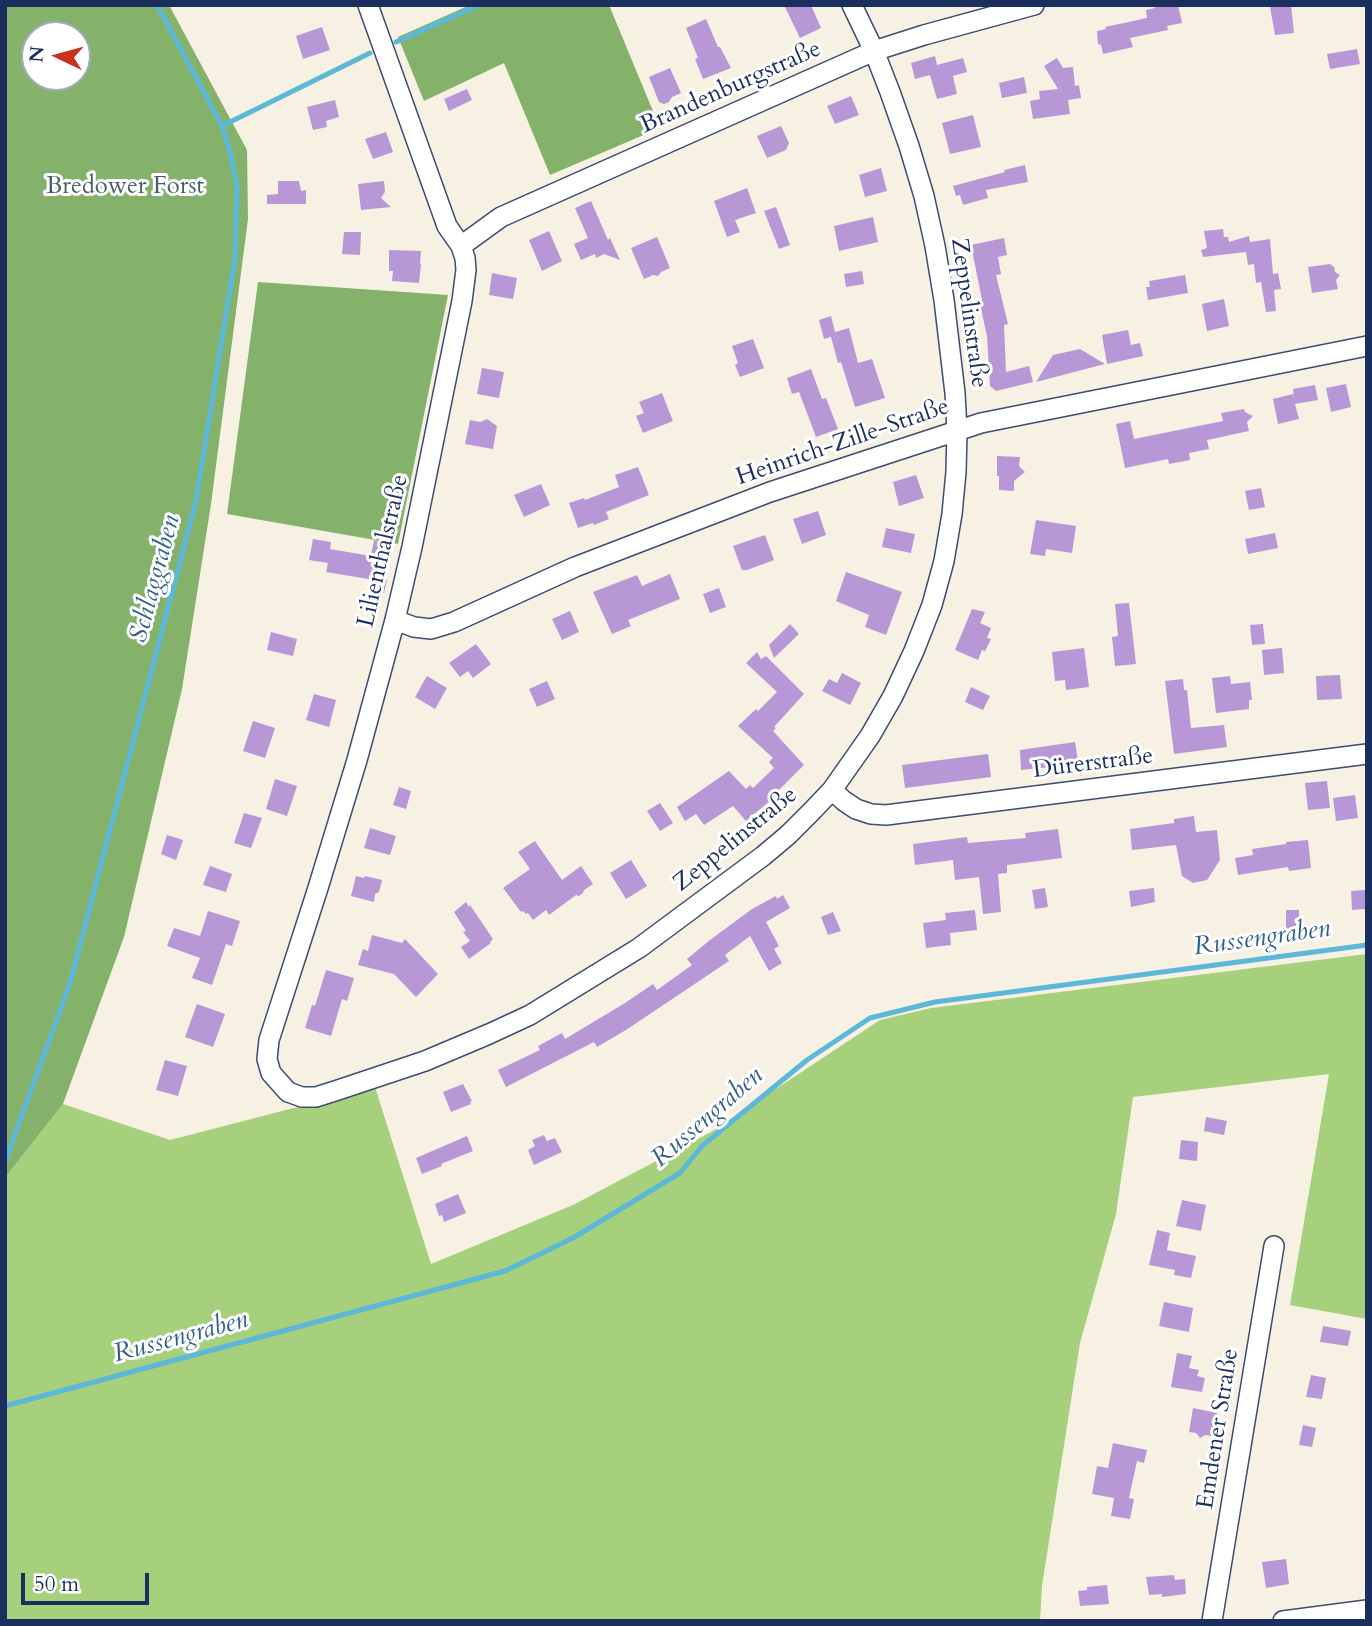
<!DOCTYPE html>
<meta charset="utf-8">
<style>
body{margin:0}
#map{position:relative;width:1372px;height:1626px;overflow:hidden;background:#f6f1e2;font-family:Cardo,serif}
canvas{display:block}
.frame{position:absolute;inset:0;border:7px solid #1b2f5e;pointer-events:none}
.north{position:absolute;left:21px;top:21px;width:70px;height:70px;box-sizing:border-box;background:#fff;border:2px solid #a4acbf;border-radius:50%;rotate:275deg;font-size:19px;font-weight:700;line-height:28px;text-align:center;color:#1b2f5e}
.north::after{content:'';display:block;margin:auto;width:24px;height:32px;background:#c8321e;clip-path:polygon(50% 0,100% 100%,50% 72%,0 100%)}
.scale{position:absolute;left:21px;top:1573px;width:128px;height:32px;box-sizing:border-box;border:4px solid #1b2f5e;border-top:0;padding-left:9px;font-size:21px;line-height:24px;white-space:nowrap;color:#1b2f5e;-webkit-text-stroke:5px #fff;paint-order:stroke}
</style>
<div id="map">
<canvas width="1372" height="1626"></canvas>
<div class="frame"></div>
<div class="north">N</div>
<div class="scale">50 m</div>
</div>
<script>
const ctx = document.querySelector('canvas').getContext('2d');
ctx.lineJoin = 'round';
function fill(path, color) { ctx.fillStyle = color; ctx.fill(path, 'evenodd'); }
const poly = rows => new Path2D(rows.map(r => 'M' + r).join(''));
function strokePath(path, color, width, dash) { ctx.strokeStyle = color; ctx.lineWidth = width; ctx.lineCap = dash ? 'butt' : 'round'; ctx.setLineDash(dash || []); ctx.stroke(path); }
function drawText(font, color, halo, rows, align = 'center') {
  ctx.font = font + ' Cardo,serif'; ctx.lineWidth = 6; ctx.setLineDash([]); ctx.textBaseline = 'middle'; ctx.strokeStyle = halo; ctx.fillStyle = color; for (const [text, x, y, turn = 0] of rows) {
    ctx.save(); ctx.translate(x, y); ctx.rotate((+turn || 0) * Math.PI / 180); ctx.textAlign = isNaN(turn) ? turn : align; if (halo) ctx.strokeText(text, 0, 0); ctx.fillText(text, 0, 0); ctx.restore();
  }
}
fill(poly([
 [1367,954,1367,1319,1290,1305,1329,1074,1133,1097,1116,1214,1080,1343,1042,1586,1040,1621,5,1621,5,1178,63,1104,170,1140,375,1087,431,1264,573,1205,711,1132,880,1020,931,1008]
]), '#a6d07b');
fill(poly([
 [5,5,169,5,247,150,248,219,211,504,182,689,124,937,63,1104,5,1178],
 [35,35,77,35,77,77,35,77],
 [470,5,609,5,660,128,550,175,504,63,424,101,398,37],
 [258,282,448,295,398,544,227,514]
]), '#84b26b');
strokePath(poly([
 [396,42,479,5],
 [222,126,370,53],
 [5,1162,70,983,196,501,235,258,237,186,230,152,222,126,157,5],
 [5,1406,505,1271,573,1238,680,1173,702,1146,807,1060,870,1018,935,1002,1367,945]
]), '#5cb7d9', 5);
fill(poly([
 [784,5,811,5,821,28,800,38],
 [1154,5,1178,5,1182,23,1167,26,1168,30,1130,38,1133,47,1103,54,1101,45,1098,44,1097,31,1106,29,1105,27,1147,18,1146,10,1155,8],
 [1281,5,1291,5,1294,33,1275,35,1270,7],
 [706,19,718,47,720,47,731,68,703,79,695,59,698,58,686,28],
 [322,27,330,50,303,59,296,36],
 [1357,49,1360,64,1330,69,1327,54],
 [935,56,937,65,963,58,967,72,953,76,957,94,937,99,930,75,915,79,911,63],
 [1057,58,1063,68,1073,67,1075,86,1079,85,1081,98,1068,100,1070,114,1033,119,1030,101,1040,99,1039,91,1058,89,1044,66],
 [670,68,681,93,672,97,669,102,664,104,659,102,649,77],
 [1024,77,1027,93,1002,98,999,83],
 [467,89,472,100,449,111,444,99],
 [851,96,859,115,835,124,827,106],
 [335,100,339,117,326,121,327,127,313,130,307,107],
 [973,115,981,147,950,154,942,123],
 [781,126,789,143,786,150,767,158,757,136],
 [386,132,393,152,373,159,365,139],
 [1025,165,1028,182,986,190,988,198,963,205,960,195,956,196,953,186,1005,172,1004,170],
 [881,168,887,191,865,197,859,175],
 [278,181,299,181,301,191,306,190,306,204,267,204,267,195,278,194],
 [384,181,385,192,381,198,391,207,361,210,358,184],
 [747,188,756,213,735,220,740,232,727,237,714,201],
 [591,201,608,240,610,238,620,260,604,254,596,258,595,254,581,260,574,244,588,238,575,208],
 [776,207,790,245,779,249,764,211],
 [873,217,878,242,839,251,834,226],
 [1223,229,1224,237,1228,237,1229,242,1249,236,1250,242,1270,239,1273,274,1278,273,1281,289,1274,290,1276,311,1266,312,1261,282,1256,283,1254,264,1248,265,1246,252,1203,257,1201,250,1207,248,1204,231],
 [549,231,562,261,542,271,529,240],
 [344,232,361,232,360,255,342,254],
 [657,237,670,268,661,272,658,276,653,275,644,279,631,248],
 [1004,238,1007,255,998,257,1001,274,996,275,1008,324,1004,325,1006,372,1029,366,1033,382,996,391,990,386,987,336,979,300,982,300,971,245],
 [389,250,421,251,420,263,421,264,419,283,392,281,393,271,389,271],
 [1330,264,1334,267,1335,272,1340,275,1336,280,1338,289,1312,293,1308,267],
 [862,271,864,284,846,287,844,274],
 [492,273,517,278,513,299,489,295],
 [1185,275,1188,293,1148,300,1146,287,1150,287,1149,281],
 [1224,299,1229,326,1207,331,1202,304],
 [831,316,835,332,849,328,858,363,872,359,885,398,855,407,841,362,838,363,831,337,824,339,819,320],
 [1128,330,1131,345,1140,343,1143,356,1107,364,1102,335],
 [753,339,764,368,740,377,735,365,738,363,732,346],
 [1080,349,1105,364,1036,382,1053,355],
 [482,368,504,372,499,398,477,394],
 [811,369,822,399,826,398,838,429,816,437,799,392,792,394,787,378],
 [1346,384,1351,407,1331,412,1326,388],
 [1315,385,1318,400,1295,404,1299,419,1278,424,1273,399,1293,394,1294,399,1293,389],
 [662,393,673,421,643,433,636,416,644,413,639,402],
 [1244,409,1245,412,1253,416,1247,422,1249,431,1207,440,1209,449,1189,453,1190,460,1169,464,1168,459,1125,468,1116,424,1130,421,1134,439,1223,421,1221,413],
 [487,419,497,426,493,449,465,444,470,420,480,422],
 [997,456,1020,457,1019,466,1025,472,1014,481,1014,491,999,490,999,476,997,476],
 [638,467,649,495,606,512,609,519,594,525,593,523,578,528,569,503,584,498,585,500,619,487,615,475],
 [916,475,924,498,899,506,893,482],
 [541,484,550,505,524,517,514,495],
 [1261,488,1265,507,1249,510,1245,491],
 [818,511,826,535,802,544,793,519],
 [1036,520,1076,526,1072,553,1046,549,1045,556,1030,554],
 [886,528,915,534,911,553,882,547],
 [1275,533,1278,548,1248,554,1245,539],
 [765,535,774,560,747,570,742,570,733,546],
 [313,539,331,542,330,549,371,556,374,540,389,542,383,579,387,580,384,593,372,590,374,580,326,572,328,563,309,560],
 [846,572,902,592,886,635,865,627,869,615,836,601],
 [670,574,680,599,628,620,631,626,612,634,593,592,637,575,642,586],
 [719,588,726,607,710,613,703,594],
 [1129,603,1136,664,1115,666,1112,637,1118,636,1115,604],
 [972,609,985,612,980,623,991,628,987,638,991,639,985,651,982,650,978,660,955,650],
 [570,611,579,632,562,640,552,619],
 [790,624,799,634,774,658,769,645],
 [1263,624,1265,644,1252,645,1250,625],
 [271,632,297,639,293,656,267,650],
 [476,644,491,664,473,678,468,671,460,677,449,663],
 [1084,648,1089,687,1066,690,1065,680,1055,681,1052,652],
 [1282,648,1284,673,1264,675,1262,650],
 [757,652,761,659,766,656,804,694,774,727,776,728,773,731,804,765,770,799,771,800,746,821,733,806,704,825,696,814,685,821,677,807,729,771,746,789,750,785,753,788,774,768,769,762,773,758,738,726,756,709,758,711,777,692,746,663],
 [842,673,861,683,850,705,822,691,829,679,837,683],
 [1340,675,1342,699,1317,700,1316,676],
 [427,676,447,688,435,709,415,697],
 [1230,676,1231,684,1250,682,1252,700,1249,700,1249,709,1216,713,1212,678],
 [1183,679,1184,690,1187,690,1191,728,1224,725,1227,747,1174,754,1165,681],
 [547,681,555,699,537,707,529,689],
 [971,687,990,696,983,710,965,702],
 [314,694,336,700,329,727,306,720],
 [253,721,275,728,265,758,243,751],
 [1075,742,1078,761,1052,765,1052,767,1021,770,1020,750],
 [988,754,991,777,905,788,902,765],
 [275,779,297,786,287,816,266,809],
 [1327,781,1330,808,1308,810,1305,783],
 [399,787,411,791,406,809,393,805],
 [1355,795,1358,818,1336,821,1333,798],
 [660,803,673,823,660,831,647,811],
 [244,813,262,818,251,848,234,843],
 [1194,816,1196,832,1217,830,1220,860,1207,880,1193,883,1182,876,1176,845,1132,850,1130,829,1174,823,1174,819],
 [370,828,396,836,390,855,364,848],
 [1058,829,1062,858,1007,865,1007,873,998,874,1001,912,983,914,979,877,955,880,953,860,915,865,913,844,967,837,968,843,1026,838,1025,833],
 [167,835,183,840,176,860,161,854],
 [1308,840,1311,868,1289,871,1288,867,1238,875,1235,858,1253,855,1252,849,1286,844,1286,842],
 [535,841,562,880,581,866,593,884,584,890,583,893,579,896,576,895,549,915,546,910,533,920,528,913,526,914,523,911,521,912,503,888,530,869,518,852],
 [631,860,647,886,626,899,610,873],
 [210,866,232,874,226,892,203,885],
 [356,876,364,878,365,876,382,880,379,892,375,894,374,902,351,896],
 [1045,888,1048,907,1035,909,1032,890],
 [1154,888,1155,902,1131,907,1129,891],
 [1365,890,1365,909,1352,910,1351,891],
 [783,895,790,908,766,922,779,946,774,949,782,963,769,971,750,936,725,955,729,961,626,1030,597,1047,594,1042,506,1087,498,1070,540,1050,538,1046,562,1033,565,1039,625,1003,653,984,657,990,692,965,687,959,710,940,752,909,776,896,777,899],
 [466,902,469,907,470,905,493,939,490,942,491,943,469,959,461,947,470,941,463,932,466,931,454,912],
 [975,910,977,930,950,933,951,945,926,948,923,923,946,920,945,913],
 [1286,910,1299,910,1300,931,1286,931],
 [208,911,240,921,232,946,226,944,212,985,192,978,200,958,167,946,174,928,200,936],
 [833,912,841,931,828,935,821,917],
 [372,935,402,943,405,939,438,974,416,997,394,974,358,965,363,949,368,951],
 [326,970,354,978,347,1001,342,999,331,1036,305,1028,312,1005,315,1006],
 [197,1004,225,1014,213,1047,185,1037],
 [165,1060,187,1066,178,1096,156,1090],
 [463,1084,472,1101,470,1102,471,1104,451,1112,443,1092],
 [1206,1117,1227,1121,1224,1135,1204,1131],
 [544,1135,547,1141,555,1138,562,1152,534,1165,528,1150,535,1146,532,1140],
 [467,1136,473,1151,441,1164,442,1166,422,1174,416,1158],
 [1181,1140,1198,1142,1197,1161,1179,1159],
 [458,1194,466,1213,444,1222,442,1215,439,1216,435,1204],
 [1182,1200,1206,1205,1201,1231,1176,1226],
 [1157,1230,1170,1233,1167,1250,1196,1256,1191,1278,1174,1275,1175,1270,1149,1265],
 [1164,1302,1193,1308,1189,1332,1159,1326],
 [1323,1326,1351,1331,1348,1346,1320,1342],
 [1177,1353,1192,1356,1189,1368,1199,1370,1197,1376,1205,1378,1202,1392,1171,1387],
 [1311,1375,1326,1378,1322,1399,1306,1397],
 [1193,1408,1217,1413,1212,1436,1205,1435,1200,1438,1196,1433,1189,1432],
 [1303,1425,1316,1428,1312,1447,1299,1445],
 [1113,1443,1147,1450,1144,1463,1137,1461,1129,1498,1134,1499,1130,1519,1111,1516,1114,1498,1092,1494,1097,1466,1108,1468],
 [1286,1559,1289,1584,1266,1588,1262,1562],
 [1174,1575,1175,1580,1185,1579,1186,1594,1162,1597,1162,1594,1149,1595,1146,1577],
 [1107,1585,1109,1604,1080,1606,1078,1591,1087,1590,1087,1587]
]), '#b897d7');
const minor = poly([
 [368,5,447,226,461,246,465,258,466,270,462,301,412,547,395,620,357,760,318,888,269,1040,267,1059,271,1073,288,1092,302,1097,316,1097,335,1091,425,1061,489,1034,530,1015,639,948,763,856,788,835,812,811,832,790,870,736,893,696,914,651,932,605,944,561,952,514,956,472,957,431,955,393,944,300,935,246,924,196,909,146,890,92,874,51,852,5],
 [461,246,501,217,874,51,924,35,1034,5],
 [395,620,414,627,431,629,454,622,575,567,770,492,981,423,1367,346],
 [832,790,844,801,856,809,871,814,886,815,1367,754],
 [1212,1621,1274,1246],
 [1283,1621,1367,1610]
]);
strokePath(minor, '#3c4c72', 22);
strokePath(minor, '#fff', 19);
drawText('24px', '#1b2f5e', '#fff', [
 ["Brandenburgstraße",731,88,-24],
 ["Zeppelinstraße",968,313,82],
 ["Heinrich-Zille-Straße",843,443,-19],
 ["Lilienthalstraße",384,551,-77],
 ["Dürerstraße",1093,764,-7],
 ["Zeppelinstraße",736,840,-39],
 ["Emdener Straße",1219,1429,-81]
]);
drawText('24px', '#455f67', '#fff', [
 ["Bredower Forst",125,187]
]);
drawText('italic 26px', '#325f89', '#fff', [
 ["Schlaggraben",156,579,-75],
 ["Russengraben",1262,939,-8],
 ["Russengraben",708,1118,-41],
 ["Russengraben",181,1338,-15]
]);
</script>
